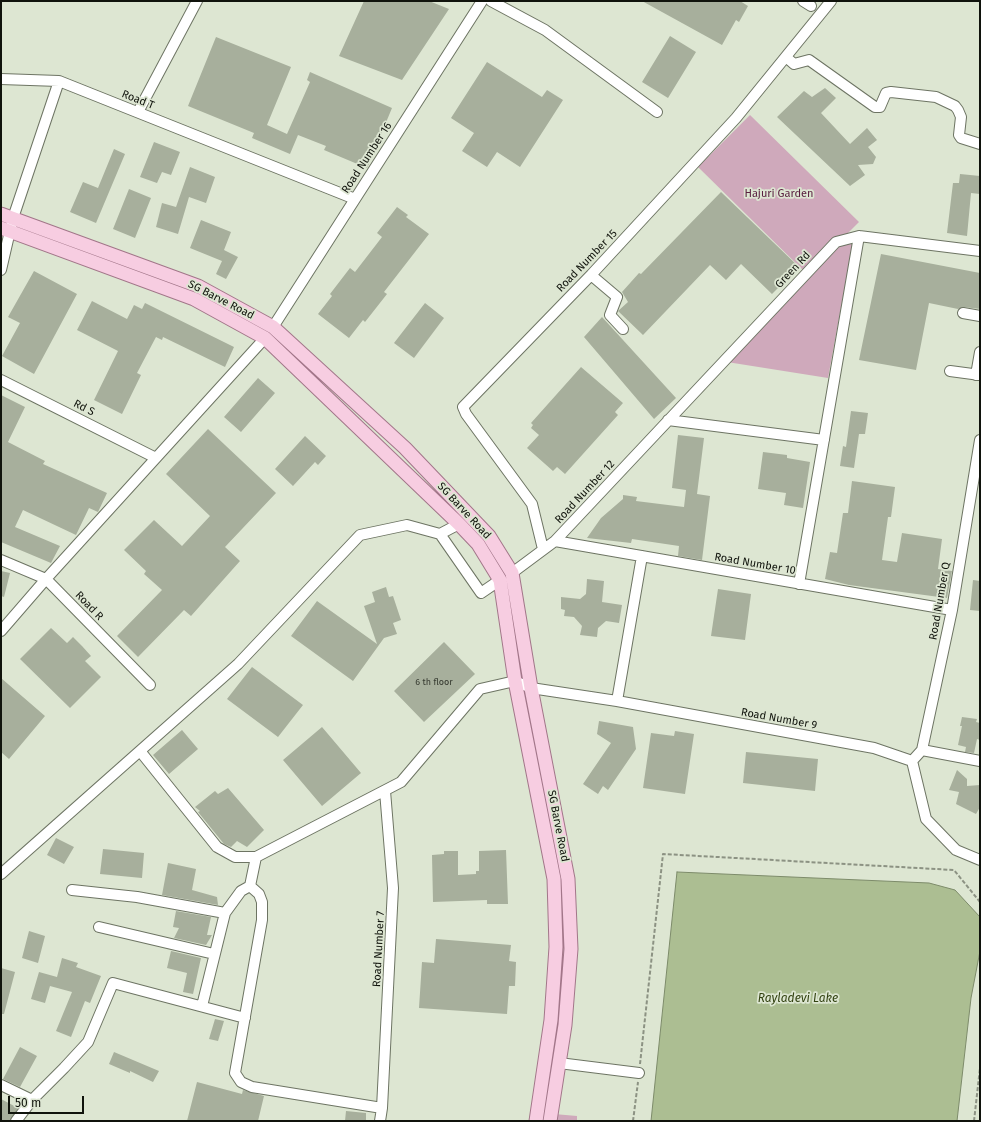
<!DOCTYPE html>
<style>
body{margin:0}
#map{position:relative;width:981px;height:1122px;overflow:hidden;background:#dde6d2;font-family:"Fira Sans",sans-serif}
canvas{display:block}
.frame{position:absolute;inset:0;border:2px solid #10130c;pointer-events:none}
.scale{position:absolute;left:8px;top:1096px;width:76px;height:18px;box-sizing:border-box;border:2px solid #10130c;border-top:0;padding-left:5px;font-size:12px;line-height:14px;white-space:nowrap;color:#10130c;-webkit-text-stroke:3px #dde6d2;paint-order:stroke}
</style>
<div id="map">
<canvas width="981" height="1122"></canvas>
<div class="frame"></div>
<div class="scale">50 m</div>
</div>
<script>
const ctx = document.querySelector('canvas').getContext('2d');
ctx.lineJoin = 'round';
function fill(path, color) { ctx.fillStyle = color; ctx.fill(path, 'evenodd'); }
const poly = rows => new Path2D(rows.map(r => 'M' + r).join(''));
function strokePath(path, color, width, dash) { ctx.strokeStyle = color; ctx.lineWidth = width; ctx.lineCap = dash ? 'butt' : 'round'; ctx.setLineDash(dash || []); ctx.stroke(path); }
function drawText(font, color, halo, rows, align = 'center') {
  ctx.font = font + ' "Fira Sans",sans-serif'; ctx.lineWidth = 3.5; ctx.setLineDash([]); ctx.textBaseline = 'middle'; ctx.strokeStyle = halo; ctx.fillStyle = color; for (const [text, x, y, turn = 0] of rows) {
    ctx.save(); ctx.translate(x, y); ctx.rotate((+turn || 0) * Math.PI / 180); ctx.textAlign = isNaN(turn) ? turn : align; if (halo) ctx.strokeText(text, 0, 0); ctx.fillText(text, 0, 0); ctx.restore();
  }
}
fill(poly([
 [750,115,859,222,807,274,698,167],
 [853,242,828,378,727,362,811,273,841,245],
 [554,1114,577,1116,577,1121,553,1121]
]), '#cfa9bb');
const water = poly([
 [677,872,929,883,955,890,980,917,980,951,971,998,957,1121,651,1121,677,872]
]);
fill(water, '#acbe92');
strokePath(water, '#7d8b6a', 1);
fill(poly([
 [364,1,429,1,449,9,402,80,339,56],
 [642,1,740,1,748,6,739,22,736,20,722,45],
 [670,36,696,52,668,98,642,82],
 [216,37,291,67,267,125,287,134,310,82,307,80,310,72,392,108,367,168,324,150,326,146,298,135,290,154,252,138,254,133,188,106],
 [487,62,542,97,547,90,563,100,520,167,497,152,487,167,462,151,474,133,451,118],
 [825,88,836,98,821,113,850,144,867,128,877,140,868,147,876,157,873,164,858,165,865,175,850,186,777,117,804,91,812,97],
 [154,142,180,152,171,175,162,172,157,183,140,177],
 [114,149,125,154,96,223,70,212,83,182,98,188],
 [190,167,215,177,206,203,189,197,178,234,156,227,162,203,176,207],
 [960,174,980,176,980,194,971,193,967,236,947,233,953,183,959,183],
 [129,189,151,198,135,238,113,229],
 [721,192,799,267,772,294,741,264,726,280,710,265,643,335,618,311,628,302,622,292,639,273,641,274],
 [397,207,408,215,406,217,429,234,384,292,387,294,365,322,363,320,349,338,318,314,332,296,330,294,350,268,355,272,382,237,377,233],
 [201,220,231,232,224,250,238,257,226,279,216,274,222,261,190,248],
 [881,254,980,273,980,309,964,307,958,309,929,303,916,370,859,360],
 [34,271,77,294,34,374,2,356,20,323,8,317],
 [92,301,127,319,134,305,142,309,145,303,234,347,225,367,163,337,162,340,156,337,137,373,141,375,122,414,94,400,118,351,77,330],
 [425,303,444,318,414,358,394,343],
 [602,317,676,398,654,419,584,337],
 [581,367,623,403,615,412,618,415,565,474,557,467,553,471,527,448,539,435,531,428,533,425,531,423],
 [258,378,275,393,241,432,224,417],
 [1,395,25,407,8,442,45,461,43,464,107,493,98,512,89,508,76,535,23,510,15,527,60,546,51,563,1,542],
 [851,411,868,413,865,434,859,434,854,468,840,466,843,446,846,447],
 [208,429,276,493,225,547,240,561,191,616,184,610,138,657,117,636,162,590,144,574,146,571,124,550,154,520,182,546,210,516,166,474],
 [678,435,704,438,697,494,710,496,702,560,678,556,679,546,632,539,631,543,587,538,601,518,623,499,623,495,637,497,636,501,684,507,686,490,672,488],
 [305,436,326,456,318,465,315,462,293,486,275,469],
 [763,452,787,455,787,458,810,462,803,508,784,505,786,493,758,489],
 [852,481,895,487,891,517,888,517,882,560,897,562,902,533,942,539,938,569,952,571,947,598,849,585,825,579,830,552,837,553,843,513,848,513],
 [1,571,10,573,4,597,1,596],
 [587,579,604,581,602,602,622,605,619,623,606,621,598,628,597,637,580,635,582,626,574,617,564,616,565,610,561,609,561,597,580,599,586,594],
 [973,580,980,581,980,611,970,610],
 [386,587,389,597,393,596,401,620,393,623,397,634,384,638,353,681,291,636,317,601,377,644,364,606,375,602,372,592],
 [718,589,751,594,745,640,711,636],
 [51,628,67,643,73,637,82,646,91,656,85,661,101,677,70,708,20,659],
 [444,642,475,674,424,722,394,691],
 [252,667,303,705,278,737,227,699],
 [1,678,45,716,9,759,1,752],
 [962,717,977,719,976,722,980,723,980,740,977,739,974,753,965,752,966,747,958,745,962,726,960,726],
 [599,721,633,727,636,749,608,790,603,786,598,794,583,784,611,743,597,734],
 [322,727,361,773,322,806,283,760],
 [182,730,198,749,169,774,153,755],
 [675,731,694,734,685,794,643,788,651,733,674,736],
 [746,752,818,759,815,791,743,783],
 [957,770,967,779,967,786,980,785,980,807,976,814,956,804,959,792,949,790],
 [228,788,264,830,247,847,237,841,231,847,224,844,198,812,200,811,195,807,215,791,218,794],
 [56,838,74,847,64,864,47,855],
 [103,849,144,853,142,878,100,874],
 [506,850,508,904,487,904,487,900,433,902,432,855,444,854,444,851,458,851,458,875,476,874,476,871,479,871,479,851],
 [168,863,196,869,192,890,217,897,218,905,162,895],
 [176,911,211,917,207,935,212,935,206,945,174,938,179,928,173,927],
 [29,931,45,936,38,963,22,958],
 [436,939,511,945,509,961,516,962,515,986,509,986,507,1014,419,1008,422,962,434,963],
 [171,951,201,958,193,994,183,992,187,973,167,968],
 [62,958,78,963,76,967,101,976,90,1003,85,1001,71,1037,56,1031,72,992,50,986,45,1003,31,999,39,972,57,977],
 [1,968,15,972,4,1014,1,1014],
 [215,1019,224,1021,218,1041,209,1039],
 [20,1047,37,1056,20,1087,3,1079],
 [114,1052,159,1071,153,1082,130,1071,130,1073,109,1064],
 [197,1082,242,1094,243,1090,264,1096,258,1121,187,1121],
 [1,1099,18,1108,10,1121,1,1121],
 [346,1111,366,1113,366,1121,345,1121]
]), '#a7af9c');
const minor = poly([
 [491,1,545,30,657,112],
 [803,1,811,6],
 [786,57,794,64,809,60,875,107,880,107,886,93,891,92,936,97,955,106,958,110,961,117,959,135,961,138,980,144],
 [1,79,59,81],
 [138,112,197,1],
 [1,270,13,218,59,81,355,199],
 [591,275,617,297,610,315,623,329],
 [963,313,980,316],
 [273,327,482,1],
 [950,371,980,375],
 [976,375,980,352],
 [1,380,156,458],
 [668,420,824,440],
 [440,534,459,524],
 [555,541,952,610],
 [543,549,532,504,466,414,463,407,591,275,736,118,831,1],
 [1,560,46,579,150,685],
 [512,573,555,541,836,242,859,236,980,251],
 [799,584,859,236],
 [1,631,46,579,265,338],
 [617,701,642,556],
 [922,750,980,761],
 [140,751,217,847,235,857,256,857,401,782,480,689,515,681,531,688,617,701,874,748,912,761,926,819,956,850,980,860],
 [912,761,922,750,952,610,980,440],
 [1,874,238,664,360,535,407,525,440,534,481,593,500,580],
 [250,886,259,894,262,902,262,920,235,1073,241,1082,252,1087,382,1108,380,1121],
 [72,890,137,897,225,913],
 [99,927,214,954],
 [202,1006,225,913,241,891,250,886,256,857],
 [559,1063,639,1073],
 [1,1085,32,1100],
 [382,1108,393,888,385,791],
 [16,1121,32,1100,64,1068,88,1042,113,983,245,1018]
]);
const major = poly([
 [1,214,198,286,273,327,405,448,489,536,512,573,531,688,568,879,571,949,565,1025,550,1121],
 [1,228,194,299,265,338,459,524,478,544,500,580,515,681,554,879,556,947,551,1020,536,1121]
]);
strokePath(minor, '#6d7463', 12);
strokePath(major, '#a27689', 15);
strokePath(poly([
 [640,1064,663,854,954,870,980,902],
 [633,1121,638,1082],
 [974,1121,980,1068]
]), '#8c9283', 2, [4, 2]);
strokePath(minor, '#fff', 10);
strokePath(major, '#f7cde1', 13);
drawText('9px', '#363a30', null, [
 ["6 th floor",434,682]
]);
drawText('11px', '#10130c', '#dde6d2', [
 ["Road T",138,100,22],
 ["Road Number 16",367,158,-57],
 ["Road Number 15",587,261,-46],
 ["Green Rd",793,270,-47],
 ["SG Barve Road",221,300,27],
 ["Rd S",84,408,27],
 ["Road Number 12",585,492,-47],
 ["SG Barve Road",464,511,47],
 ["Road Number 10",755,564,10],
 ["Road Number Q",940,601,-80],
 ["Road R",89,606,46],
 ["Road Number 9",779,719,10],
 ["SG Barve Road",558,826,79],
 ["Road Number 7",379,949,-87]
]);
drawText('11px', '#5a2040', '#dde6d2', [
 ["Hajuri Garden",779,194]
]);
drawText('italic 12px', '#314110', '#dde6d2', [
 ["Rayladevi Lake",798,999]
]);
</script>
